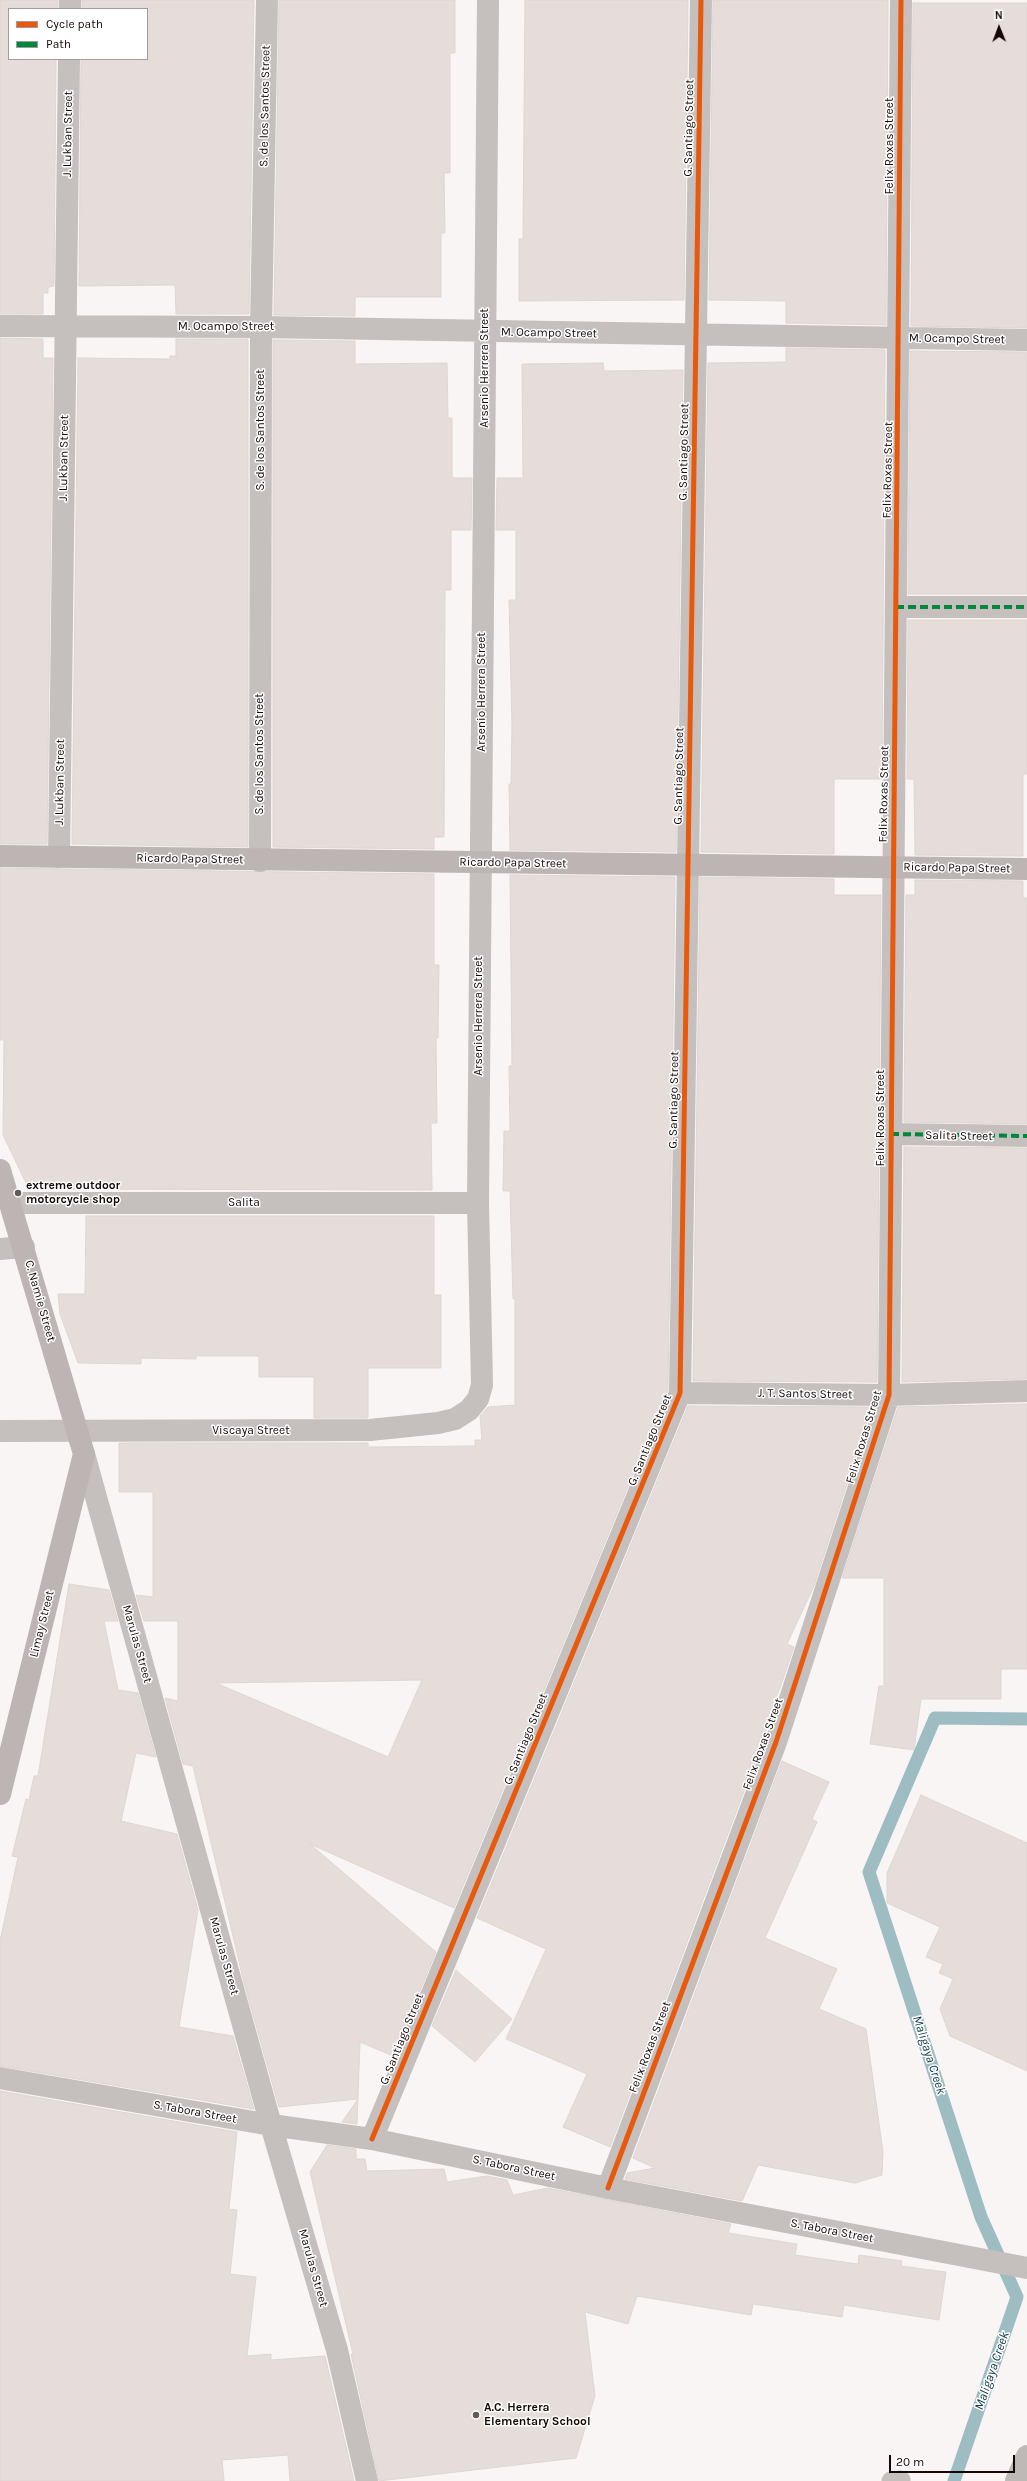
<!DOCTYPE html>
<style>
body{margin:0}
#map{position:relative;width:1027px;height:2481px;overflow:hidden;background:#f9f5f4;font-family:Karla,sans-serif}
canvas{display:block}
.legend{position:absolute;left:8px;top:8px;width:140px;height:52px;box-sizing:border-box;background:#fff;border:1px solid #a19c9b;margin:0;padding:5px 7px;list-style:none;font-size:12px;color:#140805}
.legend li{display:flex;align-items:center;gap:8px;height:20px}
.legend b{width:20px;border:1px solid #a19c9b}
.north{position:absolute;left:979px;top:8px;width:40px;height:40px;-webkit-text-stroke:3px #fff;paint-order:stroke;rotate:359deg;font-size:11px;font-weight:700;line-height:16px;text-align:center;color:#140805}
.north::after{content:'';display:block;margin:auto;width:14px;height:18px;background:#140805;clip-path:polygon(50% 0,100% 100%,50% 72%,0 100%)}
.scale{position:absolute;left:889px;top:2455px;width:126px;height:18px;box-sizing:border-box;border:2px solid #140805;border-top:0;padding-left:5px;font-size:12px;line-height:14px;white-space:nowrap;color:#140805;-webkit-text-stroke:3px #fff;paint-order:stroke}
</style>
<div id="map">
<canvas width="1027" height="2481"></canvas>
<ul class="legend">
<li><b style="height:5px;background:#e8590c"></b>Cycle path</li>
<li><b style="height:5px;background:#00873e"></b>Path</li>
</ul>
<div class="north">N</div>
<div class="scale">20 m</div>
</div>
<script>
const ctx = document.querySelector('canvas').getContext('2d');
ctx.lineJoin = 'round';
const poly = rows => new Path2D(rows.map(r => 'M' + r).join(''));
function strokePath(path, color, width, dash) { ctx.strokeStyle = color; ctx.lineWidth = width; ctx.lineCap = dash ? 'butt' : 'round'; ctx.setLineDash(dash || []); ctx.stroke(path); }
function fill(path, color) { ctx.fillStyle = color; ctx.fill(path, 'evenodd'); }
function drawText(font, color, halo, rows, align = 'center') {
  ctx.font = font + ' Karla,sans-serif'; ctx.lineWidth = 3; ctx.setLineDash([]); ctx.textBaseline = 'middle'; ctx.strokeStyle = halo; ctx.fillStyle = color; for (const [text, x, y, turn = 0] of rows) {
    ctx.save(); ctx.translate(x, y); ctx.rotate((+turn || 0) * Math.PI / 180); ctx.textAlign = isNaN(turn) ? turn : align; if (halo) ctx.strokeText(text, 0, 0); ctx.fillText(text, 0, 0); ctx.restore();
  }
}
strokePath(poly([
 [954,2481,1017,2297,981,2217,869,1872,935,1718,1027,1719]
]), '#9ebdc3', 13);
const building = poly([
 [0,0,58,0,58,9,9,9,9,59,56,59,54,286,48,287,48,293,43,293,43,314,0,314,0,0],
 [82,0,254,0,249,314,176,314,175,285,79,286,81,59,147,59,147,9,82,9,82,0],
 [279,0,455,0,455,53,450,53,450,173,444,173,445,233,441,233,441,297,355,297,355,316,274,315,279,0],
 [525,0,688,0,684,300,519,301,519,239,523,239,525,0],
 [713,0,888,0,886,325,786,323,786,301,709,300,713,0],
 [913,3,1027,3,1027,328,911,326,913,3],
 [0,338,43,339,43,358,53,358,47,844,0,844,0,338],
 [176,339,248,339,248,847,72,844,78,358,170,359,170,356,176,356,176,339],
 [273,340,355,341,355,364,447,363,448,418,452,418,452,476,454,478,472,478,471,530,451,530,451,590,445,590,444,837,434,837,434,849,273,847,273,340],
 [786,348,885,350,882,779,834,779,834,854,701,852,708,363,786,362,786,348],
 [910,351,1027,352,1027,594,908,594,910,351],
 [603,363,604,371,683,370,676,852,510,850,509,784,511,784,512,725,509,600,516,600,516,530,496,530,497,478,523,478,522,364,603,363],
 [908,620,1027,620,1027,774,1023,774,1023,856,915,855,914,779,907,779,908,620],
 [0,868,434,874,434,965,439,965,438,1038,436,1038,437,1123,431,1123,432,1190,29,1189,3,1135,4,1040,0,1040,0,868],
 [510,875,675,877,668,1390,454,1908,310,1844,436,1952,393,2056,360,2042,357,2124,342,2122,358,2099,279,2107,244,1983,193,1766,183,1764,165,1698,178,1701,178,1621,144,1621,136,1595,153,1597,153,1492,119,1492,119,1443,368,1443,368,1447,475,1446,475,1440,482,1440,480,1416,488,1407,515,1405,515,1299,513,1299,510,1191,503,1191,504,1131,510,1131,509,1066,512,1066,510,875],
 [422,1680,388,1757,216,1683,422,1680],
 [700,877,834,879,834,895,881,895,877,1382,693,1381,700,877],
 [915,880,1023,881,1023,898,1027,898,1027,1124,904,1122,906,895,915,895,915,880],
 [904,1147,1027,1148,1027,1379,902,1382,904,1147],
 [86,1216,434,1216,434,1295,441,1295,441,1368,368,1368,368,1418,314,1418,314,1377,259,1377,259,1356,196,1356,196,1359,141,1358,141,1364,78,1363,60,1314,58,1294,85,1294,86,1216],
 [1027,1404,1027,1669,1001,1669,1001,1699,921,1699,914,1750,870,1744,879,1686,884,1686,884,1578,842,1578,898,1407,1027,1404],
 [688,1406,872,1407,814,1586,787,1644,794,1647,780,1688,769,1713,772,1714,764,1738,610,2147,563,2127,587,2074,506,2039,546,1949,477,1918,688,1406],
 [69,1584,109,1590,118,1621,104,1621,118,1690,138,1693,156,1757,136,1753,121,1821,177,1834,198,1910,179,2027,233,2036,254,2109,0,2066,0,1941,18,1857,12,1856,26,1799,29,1800,34,1776,38,1776,69,1584],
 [782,1761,829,1782,812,1819,817,1822,765,1938,837,1969,819,2009,866,2029,883,2152,882,2175,855,2183,758,2165,742,2201,625,2179,627,2173,655,2168,633,2158,782,1761],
 [921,1795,1027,1843,1027,2071,950,2036,940,2009,953,1979,939,1973,943,1964,926,1957,940,1927,887,1903,887,1873,921,1795],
 [456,1970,512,2019,475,2062,432,2026,456,1970],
 [0,2091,237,2132,229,2209,237,2210,230,2274,256,2277,247,2356,271,2354,271,2360,325,2356,354,2481,290,2481,288,2455,222,2460,224,2481,0,2481,0,2091],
 [327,2145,356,2149,356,2159,365,2159,367,2171,444,2169,447,2182,487,2176,507,2180,513,2195,548,2188,731,2224,728,2233,797,2244,795,2255,858,2264,859,2255,902,2261,901,2266,946,2272,939,2320,844,2305,842,2317,753,2304,751,2315,637,2296,628,2324,585,2312,595,2396,576,2458,379,2481,351,2354,353,2354,310,2172,327,2145]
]);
fill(building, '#e6dcd9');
strokePath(building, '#ded6d2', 1);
strokePath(poly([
 [891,2481,901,2480]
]), '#c5bfbe', 19);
strokePath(poly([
 [70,9,70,0],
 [0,326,261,327,1027,340],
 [896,607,1027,607],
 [59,857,69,59],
 [260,861,261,327,267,0],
 [891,1134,1027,1136],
 [10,1203,478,1203],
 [0,1249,24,1247],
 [680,1393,889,1395,1027,1391],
 [0,1431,370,1430,438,1423,455,1419,469,1410,478,1399,482,1385,478,1203,488,0],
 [84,1454,271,2125,337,2350,367,2481],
 [0,2078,271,2125,372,2139,608,2188,1027,2268],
 [372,2139,680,1393,701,0],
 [608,2188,776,1742,889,1395,901,0]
]), '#c5bfbe', 22);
strokePath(poly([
 [0,856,1027,869],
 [0,1170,84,1454,0,1794]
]), '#bcb5b3', 22);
strokePath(poly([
 [1016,2481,1027,2456]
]), '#beb9b6', 22);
strokePath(poly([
 [896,607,1027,607],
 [891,1134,1027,1136]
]), '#00873e', 4, [8, 4]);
strokePath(poly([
 [372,2139,680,1393,701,0],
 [608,2188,776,1742,889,1395,901,0]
]), '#e8590c', 5);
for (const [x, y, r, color] of [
 [18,1193,4,"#645b59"],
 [476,2415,4,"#645b59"]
]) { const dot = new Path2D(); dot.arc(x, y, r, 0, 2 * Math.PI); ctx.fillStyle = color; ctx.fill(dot); strokePath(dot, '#fff', 1.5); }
drawText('12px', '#140805', '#fff', [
 ["S. de los Santos Street",265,106,-89],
 ["G. Santiago Street",689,128,-89],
 ["J. Lukban Street",68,134,-89],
 ["Felix Roxas Street",890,146,-90],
 ["M. Ocampo Street",226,327],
 ["M. Ocampo Street",549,333,1],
 ["M. Ocampo Street",957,339,1],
 ["Arsenio Herrera Street",485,368,-90],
 ["S. de los Santos Street",261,430,-90],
 ["G. Santiago Street",684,452,-89],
 ["J. Lukban Street",64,458,-89],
 ["Felix Roxas Street",888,470,-89],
 ["Arsenio Herrera Street",482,692,-90],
 ["S. de los Santos Street",260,754,-90],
 ["G. Santiago Street",679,776,-89],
 ["J. Lukban Street",60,782,-89],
 ["Felix Roxas Street",884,794,-89],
 ["Ricardo Papa Street",190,859,1],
 ["Ricardo Papa Street",513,863,1],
 ["Ricardo Papa Street",957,868,1],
 ["Arsenio Herrera Street",479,1016,-90],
 ["G. Santiago Street",674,1100,-89],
 ["Felix Roxas Street",881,1118,-90],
 ["Salita Street",959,1136,1],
 ["Salita",244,1203],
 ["C. Namie Street",40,1301,74],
 ["J. T. Santos Street",805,1394,1],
 ["Viscaya Street",251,1431],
 ["Felix Roxas Street",864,1437,-73],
 ["G. Santiago Street",650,1440,-68],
 ["Limay Street",42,1624,-76],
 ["Marulas Street",137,1644,74],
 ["G. Santiago Street",526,1739,-68],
 ["Felix Roxas Street",763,1744,-70],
 ["Marulas Street",224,1956,74],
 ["G. Santiago Street",402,2039,-68],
 ["Felix Roxas Street",650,2047,-69],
 ["S. Tabora Street",195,2112,10],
 ["S. Tabora Street",514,2168,12],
 ["S. Tabora Street",832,2231,11],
 ["Marulas Street",313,2268,74]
]);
drawText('bold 12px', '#140805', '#fff', [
 ["extreme outdoor",26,1186],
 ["motorcycle shop",26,1200],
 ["A.C. Herrera",484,2408],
 ["Elementary School",484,2422]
], 'left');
drawText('italic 13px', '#0f3b43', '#fff', [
 ["Maligaya Creek",929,2055,72],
 ["Maligaya Creek",992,2371,-71]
]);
</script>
